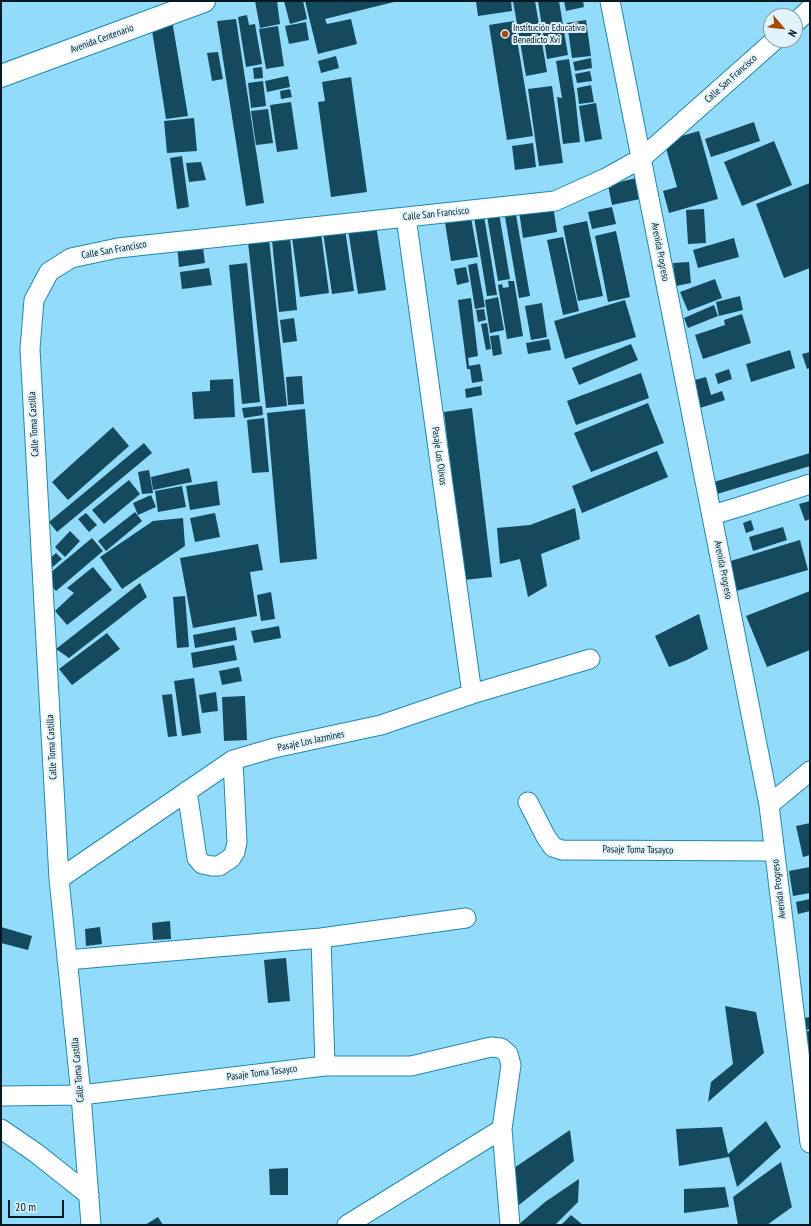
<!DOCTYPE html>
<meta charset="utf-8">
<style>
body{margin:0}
#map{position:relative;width:811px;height:1226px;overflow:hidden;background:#93dbfa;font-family:"PT Sans Narrow",sans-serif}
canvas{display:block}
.frame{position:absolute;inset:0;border:2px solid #001a25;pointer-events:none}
.north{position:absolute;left:763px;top:8px;width:40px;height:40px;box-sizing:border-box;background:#e2f4fb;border:1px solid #889da5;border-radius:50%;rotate:118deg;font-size:11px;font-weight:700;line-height:16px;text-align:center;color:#001a25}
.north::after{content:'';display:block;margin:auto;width:14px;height:18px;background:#a94803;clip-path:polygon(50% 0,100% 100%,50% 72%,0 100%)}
.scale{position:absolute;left:8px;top:1200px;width:56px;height:18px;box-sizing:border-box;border:2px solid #001a25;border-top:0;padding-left:5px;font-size:12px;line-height:14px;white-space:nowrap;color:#001a25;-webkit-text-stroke:3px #e2f4fb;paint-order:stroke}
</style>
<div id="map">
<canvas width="811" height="1226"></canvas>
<div class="frame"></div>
<div class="north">N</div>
<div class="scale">20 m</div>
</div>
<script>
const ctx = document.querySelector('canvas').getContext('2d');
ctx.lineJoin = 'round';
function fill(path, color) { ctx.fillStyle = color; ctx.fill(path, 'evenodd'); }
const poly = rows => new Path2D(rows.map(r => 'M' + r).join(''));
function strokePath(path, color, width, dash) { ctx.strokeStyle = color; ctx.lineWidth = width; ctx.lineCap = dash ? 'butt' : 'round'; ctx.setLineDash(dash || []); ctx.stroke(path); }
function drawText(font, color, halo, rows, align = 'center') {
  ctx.font = font + ' "PT Sans Narrow",sans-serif'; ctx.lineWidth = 4; ctx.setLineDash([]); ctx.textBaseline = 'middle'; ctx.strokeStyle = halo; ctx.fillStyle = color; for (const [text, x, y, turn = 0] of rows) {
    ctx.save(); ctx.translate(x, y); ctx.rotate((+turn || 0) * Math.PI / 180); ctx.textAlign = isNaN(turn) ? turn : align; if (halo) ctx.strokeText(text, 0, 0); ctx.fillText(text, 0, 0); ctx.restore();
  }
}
fill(poly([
 [255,1,277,1,280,24,260,28],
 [284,1,303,1,307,19,290,24],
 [305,1,394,1,394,2,325,19,327,24,351,19,357,44,318,54],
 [476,1,511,1,512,11,478,16],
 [513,1,535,1,547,72,526,76],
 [538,1,559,1,568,55,547,59],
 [564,1,583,1,584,7,566,11],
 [247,15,249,25,255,24,262,64,246,67,238,17],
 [236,19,264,203,246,206,217,21],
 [172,20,188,116,166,119,151,24],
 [586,20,591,56,572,58,567,23],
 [514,21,533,136,507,140,489,25],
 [306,22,309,40,289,44,285,26],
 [278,26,284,66,266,69,259,29],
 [218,52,223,79,212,81,207,53],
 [336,56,339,68,321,73,318,61],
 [591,58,592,68,575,71,573,62],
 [569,59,575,95,580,142,563,144,557,97,562,98,556,61],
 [262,67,263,78,254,79,253,68],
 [590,71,592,81,577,83,575,74],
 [288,76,290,87,267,92,265,81],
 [351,77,367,192,331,197,318,102,325,101,322,82],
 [263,81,266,106,251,108,248,83],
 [591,85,594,102,579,104,577,88],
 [552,86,563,163,539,166,528,89],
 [290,89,292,97,281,99,280,91],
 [291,102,298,149,277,152,270,105],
 [596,103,602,139,585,142,579,106],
 [268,109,273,143,256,145,251,111],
 [194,118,197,151,167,153,164,121],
 [754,122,760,141,711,157,705,139],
 [699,131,718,199,669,213,663,191,677,187,664,141],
 [774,141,792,185,742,206,724,162],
 [533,143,536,167,515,170,512,146],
 [182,156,189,207,177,209,170,158],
 [201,162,206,180,189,182,186,163],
 [636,178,640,199,612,205,608,185],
 [810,183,810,268,784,278,756,204],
 [553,205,557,232,523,238,519,211],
 [498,207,510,279,498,281,486,210],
 [612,207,616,224,592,229,588,212],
 [515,209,530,296,519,298,504,211],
 [704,209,706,243,688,244,686,210],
 [470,212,478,257,451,261,444,216],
 [484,216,497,295,487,296,474,217],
 [587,221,603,296,578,301,563,226],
 [376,225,386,290,358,294,348,229],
 [345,229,354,291,332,294,323,232],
 [616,231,630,297,608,302,595,236],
 [321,233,329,293,300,297,292,237],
 [290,237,297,310,279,312,272,240],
 [563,237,579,311,563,315,547,240],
 [734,238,739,257,698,268,693,250],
 [269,239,287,406,266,408,248,242],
 [202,240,205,263,179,267,177,244],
 [689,262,691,283,676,286,673,263],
 [247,263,260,402,242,404,229,265],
 [477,263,485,307,475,309,468,265],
 [466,267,469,282,457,285,454,269],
 [209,268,212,285,182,289,180,272],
 [715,279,722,298,688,311,680,292],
 [508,281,514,281,523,336,507,339,498,285,502,284,503,288,509,287],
 [740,296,743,310,719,316,716,302],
 [498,297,504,330,490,333,485,300],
 [471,298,478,356,468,358,469,366,480,364,483,381,472,383,470,369,467,369,458,300],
 [625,300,636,337,565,359,554,321],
 [542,303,547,337,531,340,525,306],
 [714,305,718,316,688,328,684,318],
 [484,309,486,320,478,322,476,310],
 [742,314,751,343,703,359,695,335,725,325,724,320],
 [294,318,297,341,283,343,280,320],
 [487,323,491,349,486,350,481,324],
 [499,335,502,354,493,356,490,336],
 [549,339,551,350,528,354,526,343],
 [631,344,638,360,579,385,572,368],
 [790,350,795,368,751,382,746,364],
 [810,352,810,368,807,369,802,354],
 [729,369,732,379,718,384,715,374],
 [641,373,649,398,576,425,567,401],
 [302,376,304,404,288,405,286,377],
 [706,377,711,395,722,391,725,400,700,408,691,381],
 [233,379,235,417,194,419,192,392,210,391,210,380],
 [481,386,482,395,466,398,465,389],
 [648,403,664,443,591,472,574,433],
 [262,406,263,415,244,418,242,408],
 [472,408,492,577,464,580,444,412],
 [305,409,317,559,280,563,267,413],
 [264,418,269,472,252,473,247,420],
 [113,427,129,446,68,500,52,482],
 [144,443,152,453,57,532,49,522],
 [657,451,668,477,582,513,572,486],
 [810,453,810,466,717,494,714,482],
 [189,468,192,482,153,490,151,477],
 [149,470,153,493,142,494,138,472],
 [129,480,140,494,104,524,92,510],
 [217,481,220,505,190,510,186,486],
 [182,486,186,507,158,512,155,491],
 [151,495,156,507,138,515,133,503],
 [810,501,810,519,805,521,799,504],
 [575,508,580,539,541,554,547,586,528,597,520,559,500,564,497,528,530,525],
 [135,512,142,521,106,551,98,541],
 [86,513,97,525,89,532,78,519],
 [215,513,220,537,195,542,190,518],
 [183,518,185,546,122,589,100,557,153,521],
 [751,520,754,530,746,533,743,523],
 [783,527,787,540,753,551,749,537],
 [70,531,80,541,65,557,55,547],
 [92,538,103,551,56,591,44,578],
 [800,540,808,570,733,592,724,563],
 [258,544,263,570,250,572,257,616,193,628,180,558],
 [56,553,62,559,49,570,43,564],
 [93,567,112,590,67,625,55,611,74,593,67,588],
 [140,583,147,597,69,658,56,649],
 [810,591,810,650,767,667,746,616],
 [271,592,275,619,261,621,257,595],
 [185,596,189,647,177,648,173,597],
 [699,614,708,649,687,660,669,667,655,636],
 [279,626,281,638,254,643,251,631],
 [235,627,237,640,195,648,193,635],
 [107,633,120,649,72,685,59,669],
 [234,645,237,660,193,668,191,653],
 [239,667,242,681,222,685,219,671],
 [194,678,201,733,182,736,174,681],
 [216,692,218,711,202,713,199,695],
 [172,694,177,736,168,737,162,695],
 [245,696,247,740,224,741,222,697],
 [810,823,810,855,803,857,796,826],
 [810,867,810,893,793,896,789,871],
 [810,899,810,911,798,914,796,902],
 [170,921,171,939,153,940,152,923],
 [1,927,32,936,28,950,1,943],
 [100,927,102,944,86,946,85,929],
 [286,958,290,1001,268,1003,264,960],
 [725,1006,756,1012,764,1053,708,1102,711,1082,733,1064],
 [810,1017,810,1029,806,1030,804,1018],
 [810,1031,810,1059,805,1060,800,1032],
 [766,1121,781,1147,737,1187,729,1157,679,1166,676,1129,722,1127,728,1154],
 [570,1130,574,1161,514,1209,511,1170],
 [781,1162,792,1207,767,1225,738,1225,733,1197],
 [288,1168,288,1195,270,1195,269,1169],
 [579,1179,578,1202,555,1225,518,1225,545,1202],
 [725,1187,729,1207,684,1213,684,1189],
 [571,1215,583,1225,561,1225],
 [158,1217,163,1225,145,1225]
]), '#15495d');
const minor = poly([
 [610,1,769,805,810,1143],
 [795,23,810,9],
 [406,217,472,694],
 [712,515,739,507,810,484],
 [187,791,197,858,202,864,212,866,219,866,231,858,235,852,237,842,233,760],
 [528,802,546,837,553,847,562,850,774,851],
 [769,805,810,771],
 [59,879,233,760,274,748,381,725,472,694,590,659],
 [321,938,325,1066],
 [67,960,321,938,466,918],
 [1,1096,81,1095,325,1066,411,1066,491,1047,501,1048,508,1054,511,1065,502,1129,510,1225],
 [1,1129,36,1153,89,1195],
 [91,1225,81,1095,59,879,30,349,34,300,49,272,71,258,118,248,555,201,606,178,642,158,775,40],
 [347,1225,502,1129]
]);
const major = poly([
 [1,76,204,1]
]);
strokePath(minor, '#2089ad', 21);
strokePath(major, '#2089ad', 24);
strokePath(minor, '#fff', 19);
strokePath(major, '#fff', 22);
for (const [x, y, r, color] of [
 [505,34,4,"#a94803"]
]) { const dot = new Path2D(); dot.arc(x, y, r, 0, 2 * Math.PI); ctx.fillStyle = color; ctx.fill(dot); strokePath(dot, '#e2f4fb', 1.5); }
drawText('10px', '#001a25', '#e2f4fb', [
 ["Institución Educativa",513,28],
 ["Benedicto Xvi",513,40]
], 'left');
drawText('10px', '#001a25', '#e2f4fb', [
 ["Avenida Centenario",102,39,-20],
 ["Calle San Francisco",731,79,-42],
 ["Calle San Francisco",436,214,-6],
 ["Calle San Francisco",114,250,-10],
 ["Avenida Progreso",660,252,79],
 ["Calle Toma Castilla",34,424,-93],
 ["Pasaje Los Olivos",439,456,82],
 ["Avenida Progreso",723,570,79],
 ["Pasaje Los Jazmines",311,741,-12],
 ["Calle Toma Castilla",52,747,-93],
 ["Pasaje Toma Tasayco",638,850,1],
 ["Avenida Progreso",779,889,-97],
 ["Calle Toma Castilla",78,1070,-95],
 ["Pasaje Toma Tasayco",262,1073,-7]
]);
</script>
